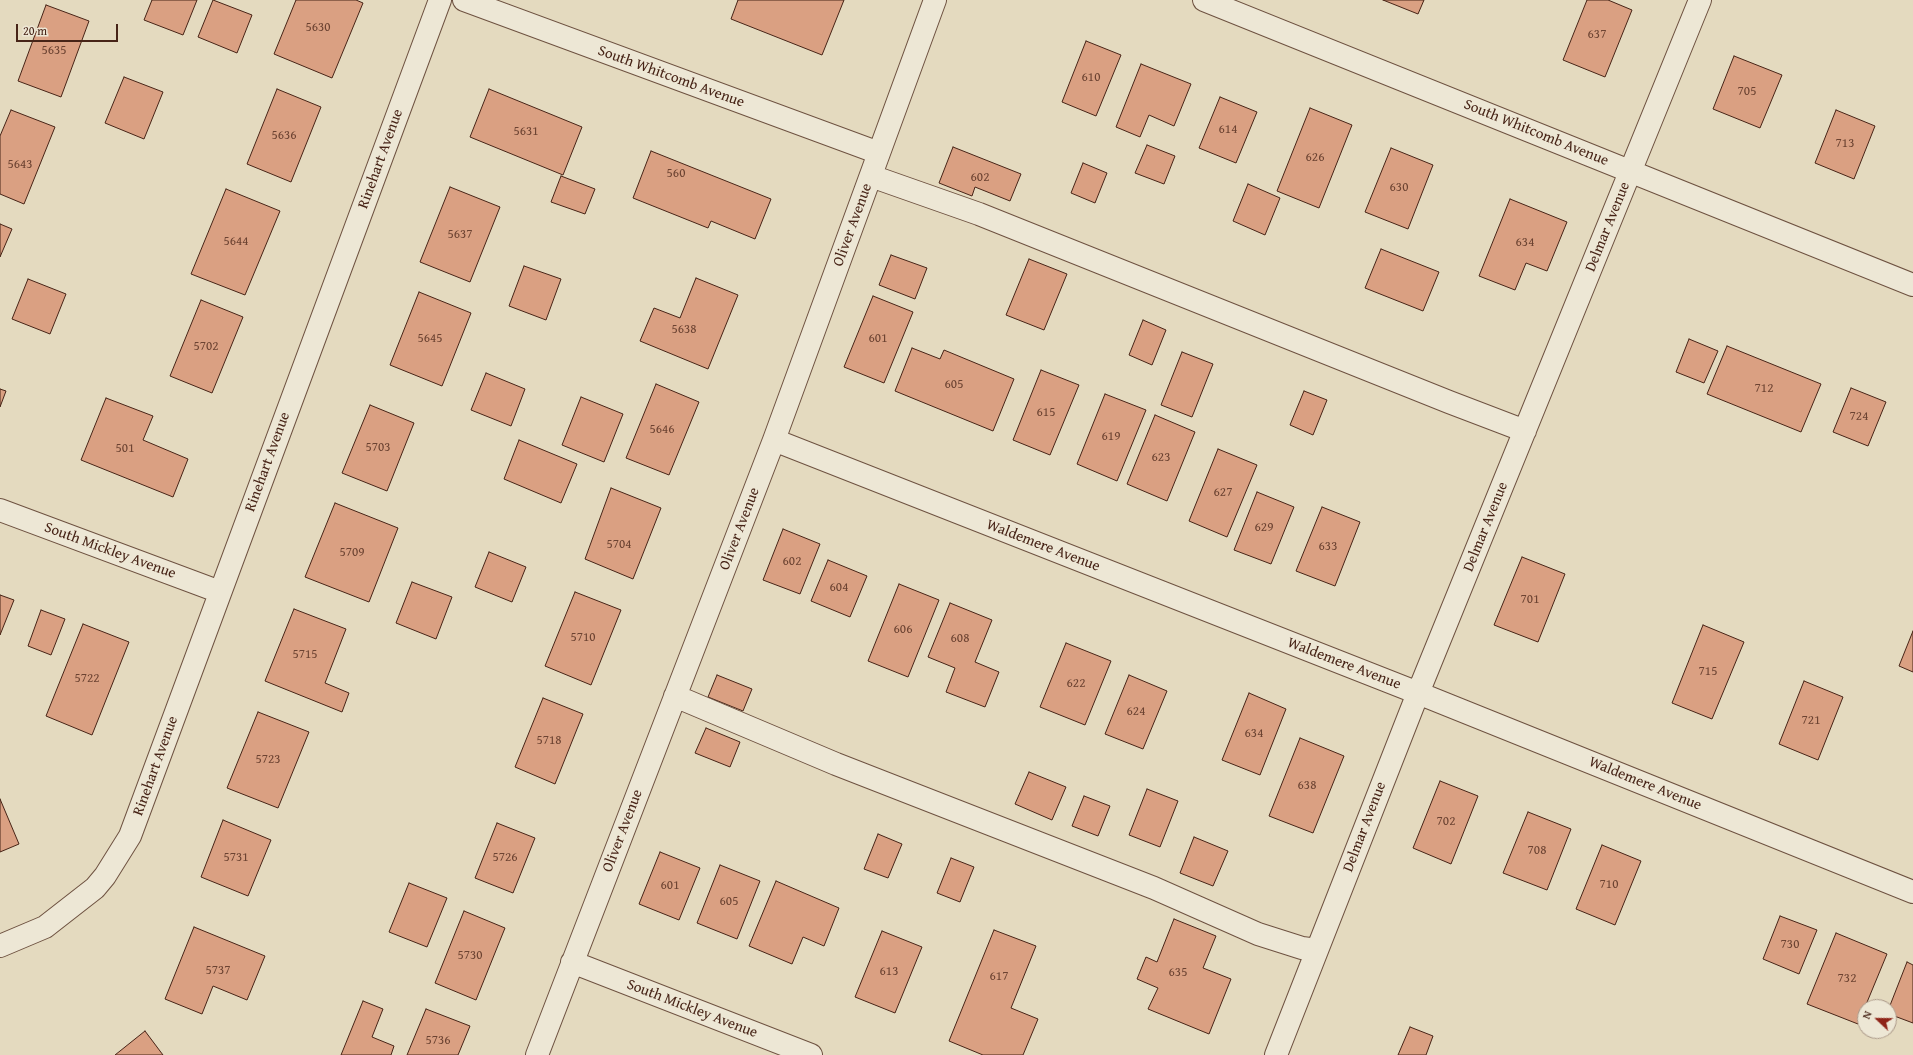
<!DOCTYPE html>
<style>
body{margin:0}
#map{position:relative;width:1913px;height:1055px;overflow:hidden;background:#e4dabf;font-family:"Gentium Book Plus",serif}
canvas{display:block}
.north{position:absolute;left:1857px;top:999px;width:40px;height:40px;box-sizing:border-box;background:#ede7d5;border:1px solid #ab9989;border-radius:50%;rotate:292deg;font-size:11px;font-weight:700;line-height:16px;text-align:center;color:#472417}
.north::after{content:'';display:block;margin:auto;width:14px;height:18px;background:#8f2418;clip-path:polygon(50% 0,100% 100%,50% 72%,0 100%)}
.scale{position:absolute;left:16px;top:24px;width:102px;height:18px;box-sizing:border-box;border:2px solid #472417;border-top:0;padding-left:5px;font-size:12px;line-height:14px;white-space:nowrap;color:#472417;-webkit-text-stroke:3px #ede7d5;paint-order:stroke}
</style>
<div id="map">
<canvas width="1913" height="1055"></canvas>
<div class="north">N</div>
<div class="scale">20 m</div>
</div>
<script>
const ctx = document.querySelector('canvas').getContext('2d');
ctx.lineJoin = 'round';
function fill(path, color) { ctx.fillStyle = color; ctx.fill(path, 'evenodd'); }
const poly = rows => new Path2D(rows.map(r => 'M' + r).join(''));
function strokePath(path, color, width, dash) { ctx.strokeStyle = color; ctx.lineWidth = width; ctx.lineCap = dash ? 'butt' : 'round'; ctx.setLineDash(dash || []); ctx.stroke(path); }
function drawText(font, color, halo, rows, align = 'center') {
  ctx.font = font + ' "Gentium Book Plus",serif'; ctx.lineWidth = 3; ctx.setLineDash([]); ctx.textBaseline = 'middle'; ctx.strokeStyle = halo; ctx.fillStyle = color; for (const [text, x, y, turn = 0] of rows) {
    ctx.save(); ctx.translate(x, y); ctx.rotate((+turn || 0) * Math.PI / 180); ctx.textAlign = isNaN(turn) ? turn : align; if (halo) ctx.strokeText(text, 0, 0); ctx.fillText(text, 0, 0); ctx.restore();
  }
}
const building = poly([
 [152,0,197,0,183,35,144,20,152,0],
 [213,0,252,15,237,53,198,37,213,0],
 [296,0,356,0,363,3,332,78,274,54,296,0],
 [738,0,844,0,822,55,731,19,738,0],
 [1383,0,1424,0,1418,14,1383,0],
 [1587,0,1608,0,1632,10,1605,77,1563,60,1587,0],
 [46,5,89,21,61,97,18,81,46,5],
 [1086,41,1121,55,1096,116,1062,102,1086,41],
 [1734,56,1782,75,1760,128,1713,109,1734,56],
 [1141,64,1191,84,1174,126,1149,115,1140,137,1116,127,1141,64],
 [124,77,163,92,144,139,105,123,124,77],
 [277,89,321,107,291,182,247,164,277,89],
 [489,89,582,127,563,175,470,137,489,89],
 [1220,97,1257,112,1236,163,1199,148,1220,97],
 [1310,108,1352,125,1319,208,1277,191,1310,108],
 [11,110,55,127,24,204,0,194,0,136,11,110],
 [1836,110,1875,126,1854,179,1815,163,1836,110],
 [1147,145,1175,156,1164,184,1135,173,1147,145],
 [953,147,1021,174,1010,201,975,187,972,196,939,183,953,147],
 [1391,148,1433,165,1408,229,1365,212,1391,148],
 [651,151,771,199,755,239,711,221,708,228,633,198,651,151],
 [1083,163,1107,173,1095,203,1071,193,1083,163],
 [561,176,595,189,585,214,551,202,561,176],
 [1248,184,1280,198,1265,235,1233,221,1248,184],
 [450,187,500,207,470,282,420,262,450,187],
 [226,189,280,211,245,295,191,274,226,189],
 [1510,199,1567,222,1547,271,1526,263,1515,290,1479,276,1510,199],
 [0,224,12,229,0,257,0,224],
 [1381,249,1439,272,1423,311,1365,288,1381,249],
 [891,255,927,268,915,299,879,285,891,255],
 [1029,259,1067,274,1044,330,1006,315,1029,259],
 [524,266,561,279,546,320,509,306,524,266],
 [696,278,738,295,708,369,640,341,654,308,680,318,696,278],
 [28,279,66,294,50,334,12,319,28,279],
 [419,292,471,313,442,386,390,365,419,292],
 [873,296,913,312,884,383,844,367,873,296],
 [201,300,243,317,212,393,170,376,201,300],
 [1143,320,1166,330,1152,365,1129,355,1143,320],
 [1689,339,1718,351,1704,383,1676,372,1689,339],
 [1727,346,1821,384,1801,432,1707,394,1727,346],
 [912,348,940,359,944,350,1014,379,993,431,895,391,912,348],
 [1182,352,1213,364,1192,417,1161,405,1182,352],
 [1041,370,1079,385,1050,455,1013,440,1041,370],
 [486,373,525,389,511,426,471,410,486,373],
 [656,384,699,402,669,475,626,458,656,384],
 [1851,388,1886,402,1868,446,1833,432,1851,388],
 [0,389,6,391,0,407,0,389],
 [1304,391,1327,400,1313,435,1290,425,1304,391],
 [1105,394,1146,410,1117,481,1077,464,1105,394],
 [581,397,623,414,604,462,562,445,581,397],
 [106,398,153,416,143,440,188,459,173,497,81,460,106,398],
 [370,405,414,423,387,491,342,473,370,405],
 [1155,415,1195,432,1167,501,1127,484,1155,415],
 [519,440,577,464,561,503,504,479,519,440],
 [1218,449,1257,465,1227,537,1189,521,1218,449],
 [611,488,661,508,633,579,585,559,611,488],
 [1257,492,1294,507,1271,564,1234,550,1257,492],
 [335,503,398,528,369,602,305,577,335,503],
 [1322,507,1360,522,1335,586,1296,571,1322,507],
 [783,529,820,544,800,594,763,580,783,529],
 [489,552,526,567,512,602,475,587,489,552],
 [1522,557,1565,574,1538,642,1494,625,1522,557],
 [828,560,867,576,850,617,811,601,828,560],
 [412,582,452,597,436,639,396,623,412,582],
 [899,584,939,600,908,677,868,661,899,584],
 [575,592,621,610,591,685,545,666,575,592],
 [0,595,14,600,0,635,0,595],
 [950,603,992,620,975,662,999,672,985,707,946,692,955,668,928,657,950,603],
 [294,609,346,629,325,683,349,693,342,712,265,681,294,609],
 [41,610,65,619,51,655,28,646,41,610],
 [83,624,129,642,92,735,46,716,83,624],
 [1703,625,1744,642,1712,719,1672,703,1703,625],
 [1913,631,1913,672,1899,666,1913,631],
 [1066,643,1111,661,1085,725,1040,707,1066,643],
 [717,675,752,689,743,711,708,697,717,675],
 [1129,675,1167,691,1143,749,1105,734,1129,675],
 [1804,681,1843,697,1818,760,1779,744,1804,681],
 [1249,693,1286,709,1260,775,1222,760,1249,693],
 [543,698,583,714,555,784,515,767,543,698],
 [258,712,309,732,278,808,227,788,258,712],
 [706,728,740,742,730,767,695,753,706,728],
 [1300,738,1344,756,1313,833,1269,816,1300,738],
 [1029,772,1066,787,1052,820,1015,804,1029,772],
 [1440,781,1478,796,1451,864,1413,848,1440,781],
 [1147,789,1178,801,1160,847,1129,835,1147,789],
 [1084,796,1110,806,1098,836,1072,826,1084,796],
 [0,799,19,844,0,852,0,799],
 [1528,812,1571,829,1547,890,1503,873,1528,812],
 [223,820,271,840,248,896,201,877,223,820],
 [497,823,535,838,513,893,475,878,497,823],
 [878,834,902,844,888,878,864,869,878,834],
 [1194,837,1228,851,1213,886,1180,873,1194,837],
 [1602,845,1641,861,1615,925,1576,909,1602,845],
 [660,852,700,868,679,920,639,904,660,852],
 [951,858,974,867,960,902,937,893,951,858],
 [720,865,760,881,737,939,697,923,720,865],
 [776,881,839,908,824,946,803,937,792,964,749,946,776,881],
 [409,883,447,898,427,947,389,932,409,883],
 [464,911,505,928,476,1000,435,983,464,911],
 [1780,916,1817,930,1799,974,1763,959,1780,916],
 [1174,919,1216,936,1203,968,1231,979,1209,1034,1148,1009,1158,988,1137,979,1146,957,1157,962,1174,919],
 [194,927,265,956,247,1000,213,986,202,1014,165,999,194,927],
 [994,930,1036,946,1011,1008,1038,1019,1023,1055,983,1055,949,1041,994,930],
 [882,931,922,947,895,1013,855,997,882,931],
 [1836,933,1887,954,1858,1024,1807,1004,1836,933],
 [1907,962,1913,965,1913,1023,1889,1014,1889,1008,1907,962],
 [363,1001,383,1009,372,1037,394,1046,391,1055,341,1055,363,1001],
 [426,1009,470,1026,458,1055,407,1055,426,1009],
 [1410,1027,1433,1036,1426,1055,1398,1055,1410,1027],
 [145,1031,163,1055,115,1055,145,1031]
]);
fill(building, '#daa082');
strokePath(building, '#472417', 1);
const minor = poly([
 [464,0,879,153],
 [1204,0,1913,285],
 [871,176,979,214,1449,402,1525,431],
 [774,440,1418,693,1913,892],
 [0,510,220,592],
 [675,696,836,764,1154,888,1258,934,1302,948,1317,950],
 [0,946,45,927,95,888,105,876,130,836,440,0],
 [572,962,811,1055],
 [537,1055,774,440,935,0],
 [1276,1055,1418,693,1700,0]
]);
strokePath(minor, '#6e5241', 24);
strokePath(minor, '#ede7d5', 22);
drawText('13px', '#6c4332', null, [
 ["5630",318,28],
 ["637",1597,35],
 ["5635",54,51],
 ["610",1091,78],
 ["705",1747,92],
 ["614",1228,130],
 ["5631",526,132],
 ["5636",284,136],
 ["713",1845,144],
 ["626",1315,158],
 ["5643",20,165],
 ["560",676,174],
 ["602",980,178],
 ["630",1399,188],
 ["5637",460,235],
 ["5644",236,242],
 ["634",1525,243],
 ["5638",684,330],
 ["5645",430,339],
 ["601",878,339],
 ["5702",206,347],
 ["605",954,385],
 ["712",1764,389],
 ["615",1046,413],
 ["724",1859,417],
 ["5646",662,430],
 ["619",1111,437],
 ["5703",378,448],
 ["501",125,449],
 ["623",1161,458],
 ["627",1223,493],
 ["629",1264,528],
 ["5704",619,545],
 ["633",1328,547],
 ["5709",352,553],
 ["602",792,562],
 ["604",839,588],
 ["701",1530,600],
 ["606",903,630],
 ["5710",583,638],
 ["608",960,639],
 ["5715",305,655],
 ["715",1708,672],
 ["5722",87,679],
 ["622",1076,684],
 ["624",1136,712],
 ["721",1811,721],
 ["634",1254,734],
 ["5718",549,741],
 ["5723",268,760],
 ["638",1307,786],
 ["702",1446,822],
 ["708",1537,851],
 ["5731",236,858],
 ["5726",505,858],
 ["710",1609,885],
 ["601",670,886],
 ["605",729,902],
 ["730",1790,945],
 ["5730",470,956],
 ["5737",218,971],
 ["613",889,972],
 ["635",1178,973],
 ["617",999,977],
 ["732",1847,979],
 ["5736",438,1041]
]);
drawText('15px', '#472417', '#ede7d5', [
 ["South Whitcomb Avenue",671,77,20],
 ["South Whitcomb Avenue",1536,133,22],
 ["Rinehart Avenue",381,159,-70],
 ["Oliver Avenue",853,225,-70],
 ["Delmar Avenue",1608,227,-68],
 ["Rinehart Avenue",268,462,-70],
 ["Delmar Avenue",1486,527,-68],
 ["Oliver Avenue",740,529,-69],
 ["Waldemere Avenue",1043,546,21],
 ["South Mickley Avenue",110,551,20],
 ["Waldemere Avenue",1344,664,21],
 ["Rinehart Avenue",156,766,-70],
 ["Waldemere Avenue",1645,784,22],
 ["Delmar Avenue",1365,827,-69],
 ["Oliver Avenue",623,831,-69],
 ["South Mickley Avenue",692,1009,21]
]);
</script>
